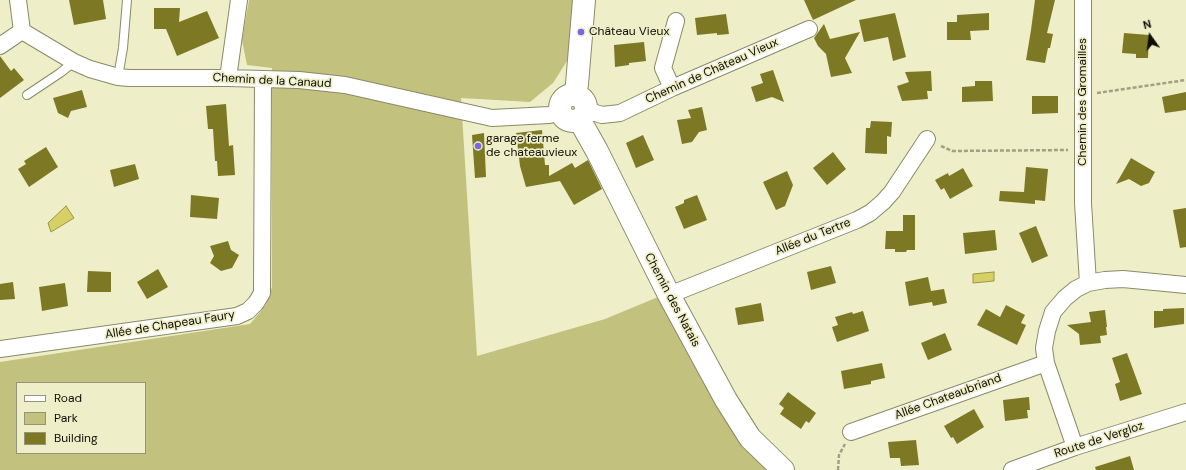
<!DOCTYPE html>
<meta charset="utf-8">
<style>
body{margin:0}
#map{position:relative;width:1186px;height:470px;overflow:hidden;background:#eeeec9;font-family:"DM Sans",sans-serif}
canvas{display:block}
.legend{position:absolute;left:16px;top:382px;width:130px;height:72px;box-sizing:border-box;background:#eeeec9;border:1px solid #94947a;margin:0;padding:5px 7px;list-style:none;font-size:12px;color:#0e0d03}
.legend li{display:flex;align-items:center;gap:8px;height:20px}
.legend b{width:20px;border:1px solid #94947a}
.north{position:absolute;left:1130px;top:16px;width:40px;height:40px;-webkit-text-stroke:3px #eeeec9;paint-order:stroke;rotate:346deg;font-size:11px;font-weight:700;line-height:16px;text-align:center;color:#0e0d03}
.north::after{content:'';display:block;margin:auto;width:14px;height:18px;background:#0e0d03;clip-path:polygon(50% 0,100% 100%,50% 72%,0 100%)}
</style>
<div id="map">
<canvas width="1186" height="470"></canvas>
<ul class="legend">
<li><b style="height:5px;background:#fff"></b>Road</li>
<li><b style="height:11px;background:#c3c17e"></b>Park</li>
<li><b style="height:11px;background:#7d7824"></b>Building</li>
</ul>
<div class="north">N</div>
</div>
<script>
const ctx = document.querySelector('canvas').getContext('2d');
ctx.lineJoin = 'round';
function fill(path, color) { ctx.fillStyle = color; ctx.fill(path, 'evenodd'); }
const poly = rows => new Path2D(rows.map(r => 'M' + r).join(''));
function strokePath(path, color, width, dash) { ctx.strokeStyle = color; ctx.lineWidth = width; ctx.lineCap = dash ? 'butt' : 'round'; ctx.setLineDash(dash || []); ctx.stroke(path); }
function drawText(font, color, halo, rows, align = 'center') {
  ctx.font = font + ' "DM Sans",sans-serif'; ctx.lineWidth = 3.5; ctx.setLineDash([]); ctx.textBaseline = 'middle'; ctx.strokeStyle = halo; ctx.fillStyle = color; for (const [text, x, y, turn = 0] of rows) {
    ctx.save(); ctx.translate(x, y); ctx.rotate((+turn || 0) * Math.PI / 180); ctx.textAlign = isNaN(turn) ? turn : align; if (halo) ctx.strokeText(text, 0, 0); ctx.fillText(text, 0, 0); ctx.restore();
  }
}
fill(poly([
 [249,0,575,0,567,61,553,83,530,102,461,98,477,356,605,319,663,295,771,470,0,470,0,362,250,324,266,305,272,287,272,68,247,65,242,40],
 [17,383,145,383,145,453,17,453]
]), '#c3c17e');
const water = poly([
 [66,206,74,218,51,232,48,223,66,206],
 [994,272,994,281,973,283,973,274,994,272]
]);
fill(water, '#d6d065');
strokePath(water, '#9a9648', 1);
fill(poly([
 [69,0,103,0,106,19,74,25],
 [804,0,856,0,813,20],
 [1035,0,1055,0,1047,33,1053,34,1050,48,1048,48,1045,63,1026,60,1031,30],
 [154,8,180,8,179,22,207,11,219,38,177,56,166,29,154,29],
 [895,13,906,57,893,61,888,37,864,42,859,20],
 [989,13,989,30,970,31,971,40,947,40,947,22,957,22,957,15],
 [726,14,729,34,717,35,717,33,697,35,695,18],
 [824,24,830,39,860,32,845,58,852,73,831,77,826,54,818,46,814,38],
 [1124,33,1149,35,1148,58,1136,58,1136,54,1122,53],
 [644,42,646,61,629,63,629,65,615,67,614,45],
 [0,56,11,71,14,68,24,80,0,98],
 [773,70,784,102,772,97,756,102,751,87,763,83,760,74],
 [931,71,932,91,927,91,928,99,902,101,897,86,909,82,905,72],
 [975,81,992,81,993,101,962,102,962,87,975,86],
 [82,90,87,107,71,111,68,118,58,113,53,98],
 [1186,92,1186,110,1165,113,1162,97],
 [1032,96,1058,96,1058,113,1032,114],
 [226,104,229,146,233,145,235,175,218,176,217,161,215,161,213,129,208,129,206,106],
 [702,107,707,130,699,132,692,142,682,144,677,120,691,118,688,110],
 [871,121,892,122,891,137,887,136,887,154,865,153,866,128,870,128],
 [542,130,545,165,549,165,549,176,572,163,575,168,588,160,602,189,574,205,560,181,526,187,520,166,516,133],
 [484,133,486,177,475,178,472,135],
 [643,135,654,160,636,168,626,143],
 [46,147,58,167,29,187,18,169,26,164,24,161],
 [833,152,846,169,827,185,813,168],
 [1131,158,1155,172,1149,183,1141,186,1129,179,1116,184],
 [135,164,139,179,114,187,110,170],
 [1026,167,1048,169,1045,201,1035,200,1035,204,999,201,1000,191,1024,192],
 [963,168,973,186,950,199,944,188,941,190,935,180,948,173,949,176],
 [787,171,793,185,785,206,776,210,763,182],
 [191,195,219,198,217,219,190,217],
 [697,195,707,220,684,229,675,207,684,203,684,200],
 [1186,208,1186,247,1180,248,1173,210],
 [903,215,915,215,915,250,907,250,906,252,895,252,895,249,885,249,886,231,903,231],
 [1036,226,1048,256,1032,263,1019,233],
 [995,230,997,250,965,254,963,233],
 [228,241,231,250,239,255,232,268,221,271,210,263,214,256,210,246],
 [831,266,836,283,811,290,807,272],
 [158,269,168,287,147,299,137,282],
 [88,271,111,272,111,292,87,292],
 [928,277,931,291,944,289,947,303,933,306,932,302,909,306,905,282],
 [13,282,15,299,0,300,0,284],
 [65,283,68,306,42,311,39,287],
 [761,303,764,321,738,325,735,308],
 [1006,305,1025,315,1021,323,1026,325,1017,345,977,325,986,309,1000,317],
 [1184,308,1184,324,1154,328,1154,311,1163,311,1163,309],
 [1105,310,1107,327,1106,327,1107,335,1100,336,1101,343,1080,345,1079,334,1067,325,1091,322,1089,312],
 [863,311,869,331,837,342,832,327,838,325,835,317,852,312,853,314],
 [945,333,952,350,928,360,921,343],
 [1127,353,1142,394,1120,401,1115,384,1120,382,1112,358],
 [882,363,885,378,871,381,871,384,844,389,841,371],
 [788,392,816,413,809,423,806,421,801,429,780,414,784,408,779,404],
 [1029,397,1030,410,1027,410,1028,418,1005,421,1003,400],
 [974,409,984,427,957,444,953,437,951,438,944,426],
 [916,440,919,465,901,466,900,458,890,458,888,442],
 [1130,456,1134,470,1096,470,1095,467]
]), '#7d7824');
const lane = poly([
 [118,77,123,48,127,0],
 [27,95,60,73,74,62]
]);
const street = poly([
 [18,0,22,31,74,62,90,69,118,77,129,78,228,78,299,80,345,85,492,118,549,115,561,112],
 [1083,0,1083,203,1088,283],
 [0,46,22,31],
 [228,78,239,0],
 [672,88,663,68,676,21],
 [586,110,602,115,620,113,672,88,809,29],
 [669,295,857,220,870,213,883,202,892,192,927,139],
 [0,349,237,316,248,311,256,303,262,293,263,80],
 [851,432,1046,363],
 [1075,447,1046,363,1044,348,1047,331,1053,312,1065,298,1076,289,1088,283,1105,280,1123,279,1186,285],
 [1012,470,1075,447,1186,412]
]);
const secondary = poly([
 [575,95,577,84,584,0],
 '560 108a13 13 0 1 1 26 0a13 13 0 1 1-26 0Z',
 [579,119,597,151,669,295,726,400,750,438,783,470]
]);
strokePath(lane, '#8b8a68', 10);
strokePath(street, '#8b8a68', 18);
strokePath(secondary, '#8b8a68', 24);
strokePath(poly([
 [1097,93,1186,80],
 [941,146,952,151,1068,150],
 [838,470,839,455,845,444]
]), '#a0a084', 2.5, [4, 2]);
strokePath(lane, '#fff', 8);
strokePath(street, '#fff', 16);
strokePath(secondary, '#fff', 22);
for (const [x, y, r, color] of [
 [581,32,4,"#7967e2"],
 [478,146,4,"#7967e2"]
]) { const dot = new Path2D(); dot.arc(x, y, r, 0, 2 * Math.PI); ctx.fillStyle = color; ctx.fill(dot); strokePath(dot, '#eeeec9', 1.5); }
drawText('12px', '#0e0d03', '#eeeec9', [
 ["Château Vieux",589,32],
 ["garage ferme",486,139],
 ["de chateauvieux",486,153]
], 'left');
drawText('12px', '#0e0d03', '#eeeec9', [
 ["Chemin de Château Vieux",712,71,-24],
 ["Chemin de la Canaud",272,81,3],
 ["Chemin des Gromailles",1083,102,-90],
 ["Allée du Tertre",813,237,-22],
 ["Chemin des Natais",672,300,62],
 ["Allée de Chapeau Faury",170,325,-9],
 ["Allée Chateaubriand",948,397,-20],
 ["Route de Vergloz",1099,440,-18]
]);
</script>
